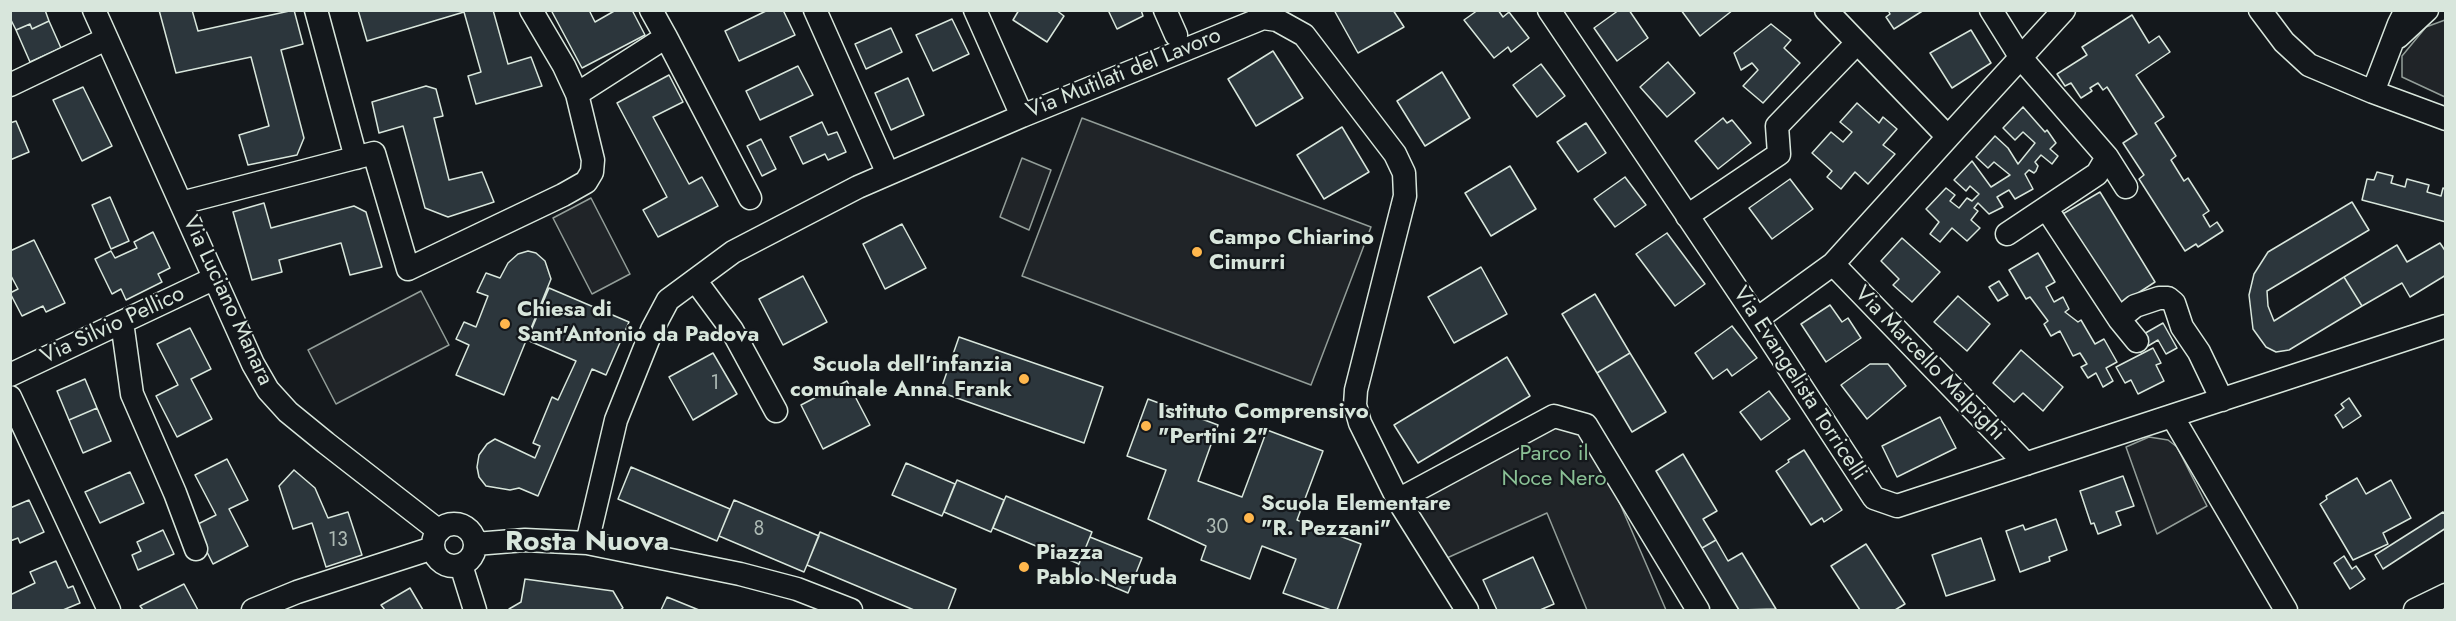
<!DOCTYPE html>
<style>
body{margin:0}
#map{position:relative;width:2456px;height:621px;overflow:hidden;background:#14181c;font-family:Jost,sans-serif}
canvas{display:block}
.frame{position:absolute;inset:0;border:12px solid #d8e6dc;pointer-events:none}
</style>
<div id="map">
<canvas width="2456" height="621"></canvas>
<div class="frame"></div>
</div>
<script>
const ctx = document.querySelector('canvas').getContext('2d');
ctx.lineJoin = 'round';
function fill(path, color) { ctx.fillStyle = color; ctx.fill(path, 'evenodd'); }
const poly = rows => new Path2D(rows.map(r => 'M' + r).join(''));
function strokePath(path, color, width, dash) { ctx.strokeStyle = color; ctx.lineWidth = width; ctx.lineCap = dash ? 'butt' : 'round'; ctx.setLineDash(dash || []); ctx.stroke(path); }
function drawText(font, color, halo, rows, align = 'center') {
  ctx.font = font + ' Jost,sans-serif'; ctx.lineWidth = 4.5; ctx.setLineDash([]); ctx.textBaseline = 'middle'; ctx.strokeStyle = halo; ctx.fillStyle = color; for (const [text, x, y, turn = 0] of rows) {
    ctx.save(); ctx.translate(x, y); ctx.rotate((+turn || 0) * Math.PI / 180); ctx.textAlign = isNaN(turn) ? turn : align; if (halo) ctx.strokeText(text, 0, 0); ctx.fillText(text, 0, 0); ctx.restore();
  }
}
const green = poly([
 [2445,20,2446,20,2445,97,2402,77,2402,56,2426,27,2445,20],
 [1082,118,1371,227,1311,385,1022,276,1082,118],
 [1022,158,1051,170,1029,230,1000,217,1022,158],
 [591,198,630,274,592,294,553,218,591,198],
 [421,291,449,345,336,404,308,350,421,291],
 [1554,416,1586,425,1666,610,1587,610,1547,513,1438,562,1398,500,1554,416],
 [2149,437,2168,440,2177,447,2207,506,2157,534,2126,447,2149,437]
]);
fill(green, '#202428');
strokePath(green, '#939e99', 1.5);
const building = poly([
 [10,10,45,10,49,21,32,29,30,24,16,30,10,18,10,10],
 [159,10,192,10,198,31,294,10,303,44,281,50,304,138,297,155,248,165,239,135,269,126,251,57,176,73,159,10],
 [358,10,493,10,508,64,531,57,542,86,476,104,468,76,481,72,464,12,367,41,358,10],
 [551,10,589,10,595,22,616,10,632,10,645,35,582,68,551,10],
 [768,10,783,10,795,35,739,61,725,31,768,10],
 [1019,10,1056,10,1064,16,1047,42,1013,20,1019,10],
 [1108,10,1141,10,1143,16,1117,29,1108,10],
 [1334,10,1393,10,1404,27,1358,53,1334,10],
 [1478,10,1498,10,1503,17,1509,12,1529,38,1511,52,1508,47,1494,58,1464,20,1478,10],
 [1619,10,1629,10,1648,38,1617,61,1594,28,1619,10],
 [1681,10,1733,10,1700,36,1681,10],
 [1888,10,1924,10,1894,29,1886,17,1890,14,1888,10],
 [2132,15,2149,43,2159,36,2170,52,2136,75,2164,117,2155,123,2176,156,2171,160,2184,181,2188,178,2209,211,2203,215,2210,227,2217,222,2223,231,2198,247,2196,244,2185,251,2139,179,2144,175,2123,143,2137,134,2107,87,2103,90,2098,83,2090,88,2092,91,2081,98,2071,83,2065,86,2057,74,2087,55,2082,47,2132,15],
 [952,19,969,54,933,71,916,35,952,19],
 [49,21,61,48,30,62,16,30,30,24,32,29,49,21],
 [1771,24,1791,40,1784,48,1800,63,1763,103,1743,86,1758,70,1752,63,1741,70,1734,53,1771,24],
 [891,28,902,52,866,69,855,44,891,28],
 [1971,30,1991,63,1952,88,1930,53,1971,30],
 [1273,51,1303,98,1256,126,1228,79,1273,51],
 [1668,62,1695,93,1667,117,1640,87,1668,62],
 [1541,64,1565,96,1537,117,1513,85,1541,64],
 [798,66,813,95,760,120,746,91,798,66],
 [1442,72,1470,118,1425,146,1397,101,1442,72],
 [669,75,683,102,653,117,689,184,702,177,718,206,658,237,643,210,667,197,617,103,669,75],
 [908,78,924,115,891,130,875,93,908,78],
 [426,86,436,89,443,116,434,118,449,180,482,172,494,202,448,217,425,208,403,126,379,133,372,102,426,86],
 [83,87,112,146,82,161,53,100,83,87],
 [1857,103,1879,123,1883,117,1897,129,1883,145,1895,154,1868,184,1855,172,1841,189,1827,177,1832,171,1812,153,1831,132,1843,142,1852,132,1840,122,1857,103],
 [2023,107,2045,132,2047,130,2056,143,2050,149,2058,156,2052,164,2041,155,2035,162,2038,166,2036,171,2034,173,2029,170,2025,174,2033,189,2015,199,2009,190,1997,197,2003,207,1989,214,1978,203,1974,208,1978,211,1971,220,1980,228,1967,241,1952,228,1940,242,1930,234,1939,222,1926,209,1946,188,1955,195,1950,201,1959,208,1967,198,1972,201,1979,194,1970,186,1966,191,1954,180,1972,161,1991,187,2010,175,1994,162,1988,168,1976,157,1995,136,2008,148,2018,164,2035,143,2023,132,2015,140,2003,128,2023,107],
 [1723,118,1727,123,1732,120,1751,143,1718,169,1695,141,1723,118],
 [16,121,29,152,10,160,10,123,16,121],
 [822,122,828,135,837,132,846,152,828,160,825,154,803,164,790,137,822,122],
 [1586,123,1606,153,1578,172,1557,142,1586,123],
 [1342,127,1369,172,1324,199,1297,155,1342,127],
 [761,139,776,169,762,176,747,146,761,139],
 [1510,166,1536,209,1491,236,1465,193,1510,166],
 [2377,172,2393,176,2391,183,2405,187,2407,179,2429,185,2427,192,2441,196,2443,188,2446,189,2446,222,2362,200,2367,179,2374,180,2377,172],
 [1625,177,1646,205,1615,227,1594,199,1625,177],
 [1790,179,1813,209,1772,239,1749,208,1790,179],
 [2100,192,2155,282,2118,306,2061,215,2100,192],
 [110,197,129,241,111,249,92,205,110,197],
 [2352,202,2369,230,2267,291,2268,306,2274,321,2344,277,2362,306,2289,350,2276,352,2266,347,2253,329,2249,295,2254,274,2268,252,2352,202],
 [264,203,271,228,354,206,366,212,382,267,350,275,341,243,279,260,282,272,252,280,233,212,264,203],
 [902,224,926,268,885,289,863,244,902,224],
 [153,232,170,268,158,274,162,282,126,300,121,289,112,294,95,259,111,251,115,258,137,248,134,242,153,232],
 [1667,233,1705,284,1675,306,1636,254,1667,233],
 [1902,238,1940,272,1912,302,1893,285,1899,279,1881,261,1902,238],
 [34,240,65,303,46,312,43,306,22,316,10,293,18,289,10,274,10,251,34,240],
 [2440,243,2446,252,2446,275,2410,297,2402,283,2362,306,2344,277,2397,245,2407,262,2440,243],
 [528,251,536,253,545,261,551,279,504,395,456,375,469,345,456,339,464,322,476,327,488,296,477,292,486,273,500,278,508,263,518,254,528,251],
 [2038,253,2055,282,2046,287,2054,302,2063,297,2069,309,2065,312,2078,322,2081,320,2095,344,2104,339,2117,362,2106,368,2113,381,2103,387,2096,373,2088,378,2081,367,2087,364,2080,353,2073,356,2060,331,2051,336,2044,324,2048,321,2030,297,2026,299,2009,270,2038,253],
 [1481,267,1507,314,1454,343,1428,297,1481,267],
 [803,276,827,322,783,345,759,299,803,276],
 [1999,281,2008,295,1998,301,1989,287,1999,281],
 [549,288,629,322,606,375,592,369,538,496,519,488,510,490,486,486,479,477,477,467,479,455,487,444,495,439,535,458,540,446,533,443,552,397,558,400,576,361,527,340,549,288],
 [1595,294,1630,353,1597,373,1562,314,1595,294],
 [1958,296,1990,324,1967,351,1934,322,1958,296],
 [1830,305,1842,322,1848,318,1861,338,1826,362,1801,324,1830,305],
 [2163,323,2177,348,2166,354,2158,340,2148,346,2142,335,2163,323],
 [1732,326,1757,358,1732,376,1727,369,1713,379,1695,353,1732,326],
 [190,328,211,369,191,379,212,419,177,437,156,396,178,385,157,344,190,328],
 [959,337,1103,387,1084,443,940,392,959,337],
 [2153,348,2161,363,2156,365,2164,381,2138,394,2131,380,2125,383,2116,367,2153,348],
 [2021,350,2063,387,2043,411,2023,393,2014,402,1993,383,2021,350],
 [713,353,737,394,693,420,669,377,713,353],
 [1630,353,1666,412,1632,432,1597,373,1630,353],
 [1507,357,1530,396,1418,463,1394,425,1507,357],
 [1870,364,1888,364,1906,386,1867,419,1841,385,1870,364],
 [85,379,97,408,69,420,57,391,85,379],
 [847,381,870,425,823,449,801,405,847,381],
 [1769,391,1790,419,1761,440,1740,412,1769,391],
 [2349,398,2361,416,2343,428,2335,415,2344,408,2341,404,2349,398],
 [1148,399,1218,425,1198,481,1242,497,1267,430,1323,451,1297,520,1361,544,1337,610,1331,610,1283,593,1296,559,1262,546,1250,579,1201,560,1206,546,1148,519,1166,470,1127,456,1148,399],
 [97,408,111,441,83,453,69,420,97,408],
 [1940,417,1956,448,1897,477,1882,446,1940,417],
 [1804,450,1842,510,1824,522,1822,518,1811,525,1776,471,1789,462,1788,460,1804,450],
 [1683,454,1717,511,1703,519,1716,540,1702,548,1656,471,1683,454],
 [227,459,248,500,229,509,248,546,213,564,194,526,216,515,195,475,227,459],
 [906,463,955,484,942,516,892,495,906,463],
 [631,467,730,509,717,541,618,499,631,467],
 [294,470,315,488,328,518,348,512,362,555,326,567,312,523,293,529,279,486,294,470],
 [130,472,144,503,100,523,85,492,130,472],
 [2123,476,2134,506,2116,512,2121,525,2098,534,2094,523,2091,524,2080,491,2123,476],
 [2357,478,2366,494,2391,480,2411,518,2383,533,2388,544,2353,560,2320,504,2327,499,2326,496,2357,478],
 [957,480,1004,500,991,532,944,512,957,480],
 [1006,496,1092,532,1079,564,993,528,1006,496],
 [29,500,44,532,20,543,18,538,10,541,10,508,29,500],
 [734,500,819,536,804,572,719,536,734,500],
 [2443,512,2446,515,2446,528,2383,569,2375,555,2443,512],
 [2056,519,2067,550,2049,557,2050,561,2020,572,2006,531,2023,525,2025,530,2056,519],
 [163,530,174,554,138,570,132,555,141,551,137,542,163,530],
 [820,532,956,589,948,610,914,610,807,565,820,532],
 [1090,537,1142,558,1128,593,1076,571,1090,537],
 [1981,538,1995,580,1946,596,1932,555,1981,538],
 [1716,540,1728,561,1742,553,1776,609,1739,610,1702,548,1716,540],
 [1866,544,1905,604,1895,610,1860,610,1831,566,1866,544],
 [2344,556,2352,569,2356,566,2365,579,2350,589,2334,563,2344,556],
 [1533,557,1554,604,1540,610,1497,610,1483,580,1533,557],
 [56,561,68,588,73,586,80,603,63,610,10,610,10,595,35,583,30,572,56,561],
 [525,579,613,591,623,608,620,610,510,610,509,609,521,602,525,579],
 [184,584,198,610,143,610,140,606,184,584],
 [410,588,423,610,385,610,381,605,410,588],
 [667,597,699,610,661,610,667,597]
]);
fill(building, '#2c363c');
strokePath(building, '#d8e6dc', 1.5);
const minor = poly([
 [94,10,253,364,268,390,288,412,326,443,439,531],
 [316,10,356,158],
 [651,10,666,37],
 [815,10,888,174],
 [975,10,1022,116],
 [1165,10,1176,35],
 [1549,10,1757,319,1874,498,1897,506,2446,326],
 [1991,10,2021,58,2107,157,2126,187],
 [2260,10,2284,42,2309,65,2373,92,2446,119],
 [2398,37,2427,10],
 [10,85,106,39],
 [2373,92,2399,24,2406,10],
 [577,94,666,37,750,198],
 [1948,137,2064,10],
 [2107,157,2097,174,2046,208,2119,319,2137,341],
 [181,203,374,153,408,269,563,195,586,182,592,172,593,160,577,94,564,66,531,10],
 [1687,216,1779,154,1777,126,1857,43],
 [2007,234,2046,208],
 [1833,264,2026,464],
 [695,280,732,330,776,411],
 [1757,319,1833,264,1948,137,1826,10],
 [2119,319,2135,306,2159,298,2168,298,2174,303,2182,327,2199,352,2222,400],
 [122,322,132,394,175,493,196,549],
 [10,375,215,278],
 [10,397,109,610],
 [2172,416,2286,610],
 [1398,500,1554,416,1586,425,1698,610],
 '433 545a21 21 0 1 1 42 0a21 21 0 1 1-42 0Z',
 [587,543,616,420,652,330,668,300,733,252,858,187,1022,116,1263,18,1277,20,1304,35,1395,154,1404,173,1405,196,1356,390,1355,405,1360,423,1398,500,1467,610],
 [475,544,525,540,587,543,740,574,797,589,851,610],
 [461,565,475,610],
 [253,610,297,592,433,548],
 [2415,610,2446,595]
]);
strokePath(minor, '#d8e6dc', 25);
strokePath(minor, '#14181c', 22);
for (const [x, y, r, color] of [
 [1197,252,6,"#ffb74d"],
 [505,324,6,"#ffb74d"],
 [1024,379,6,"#ffb74d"],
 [1146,426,6,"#ffb74d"],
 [1249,518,6,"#ffb74d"],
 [1024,567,6,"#ffb74d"]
]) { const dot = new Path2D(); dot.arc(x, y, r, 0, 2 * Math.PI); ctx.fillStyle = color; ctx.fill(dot); strokePath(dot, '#14181c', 2); }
drawText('20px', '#adbab4', null, [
 ["1",715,384],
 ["30",1217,528],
 ["8",759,530],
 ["13",338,541]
]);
drawText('22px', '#d8e6dc', '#14181c', [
 ["Via Mutilati del Lavoro",1124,74,-22],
 ["Via Luciano Manara",227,301,65],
 ["Via Silvio Pellico",113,326,-25],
 ["Via Marcello Malpighi",1929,364,46],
 ["Via Evangelista Torricelli",1799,384,57]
]);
drawText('bold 22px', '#d8e6dc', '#14181c', [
 ["Campo Chiarino",1209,239],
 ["Cimurri",1209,264],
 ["Chiesa di",517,311],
 ["Sant'Antonio da Padova",517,336],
 ["Scuola dell'infanzia",1012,366,"right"],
 ["comunale Anna Frank",1012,391,"right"],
 ["Istituto Comprensivo",1158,413],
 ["\"Pertini 2\"",1158,438],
 ["Scuola Elementare",1261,505],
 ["\"R. Pezzani\"",1261,530],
 ["Piazza",1036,554],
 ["Pablo Neruda",1036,579]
], 'left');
drawText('22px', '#8ac095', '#14181c', [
 ["Parco il",1554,455],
 ["Noce Nero",1554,480]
]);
drawText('bold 28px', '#d8e6dc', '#14181c', [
 ["Rosta Nuova",587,543]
]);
</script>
